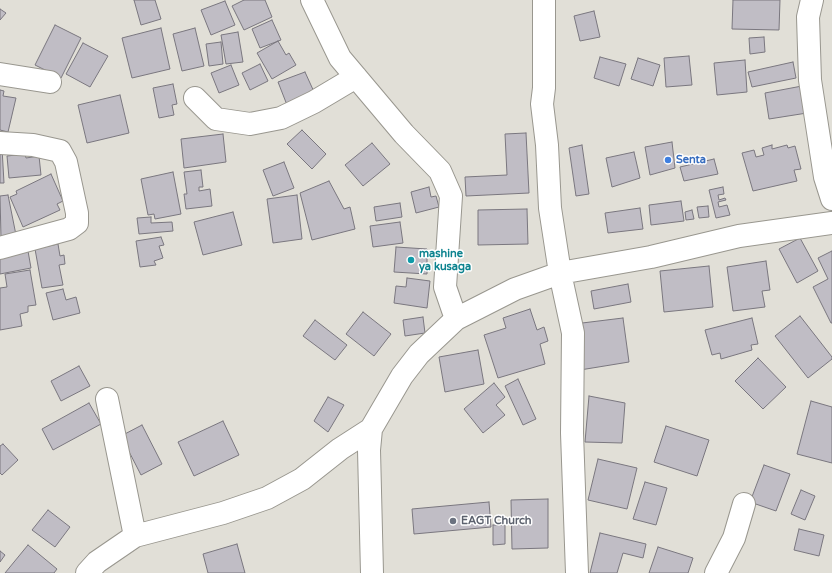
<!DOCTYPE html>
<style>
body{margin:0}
canvas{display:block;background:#e1dfd7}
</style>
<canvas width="832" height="573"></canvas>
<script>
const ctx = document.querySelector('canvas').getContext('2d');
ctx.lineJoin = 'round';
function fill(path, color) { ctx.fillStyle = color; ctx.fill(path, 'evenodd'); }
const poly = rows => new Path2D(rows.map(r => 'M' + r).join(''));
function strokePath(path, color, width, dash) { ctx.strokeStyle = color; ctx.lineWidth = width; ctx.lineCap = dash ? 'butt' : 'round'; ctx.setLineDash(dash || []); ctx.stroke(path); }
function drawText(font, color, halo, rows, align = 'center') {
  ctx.font = font + ' "Varela Round",sans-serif'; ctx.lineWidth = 3; ctx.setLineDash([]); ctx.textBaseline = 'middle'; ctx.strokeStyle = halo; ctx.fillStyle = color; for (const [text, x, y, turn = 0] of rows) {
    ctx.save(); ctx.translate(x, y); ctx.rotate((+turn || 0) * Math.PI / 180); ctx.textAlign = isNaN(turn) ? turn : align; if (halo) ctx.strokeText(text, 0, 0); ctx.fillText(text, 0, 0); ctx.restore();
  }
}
const building = poly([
 [134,0,155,0,161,19,141,25,134,0],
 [244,0,265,0,272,17,244,30,232,6,244,0],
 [733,0,780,0,779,30,732,29,733,0],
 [225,1,235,25,211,35,201,10,225,1],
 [0,9,6,13,0,20,0,9],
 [594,11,600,37,580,41,574,16,594,11],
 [272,20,281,40,260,48,252,29,272,20],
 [55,25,81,38,61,78,35,65,55,25],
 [161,28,170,69,132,78,122,38,161,28],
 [195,28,204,66,182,71,173,34,195,28],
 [238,32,243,62,226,64,221,35,238,32],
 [764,37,765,52,750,54,749,38,764,37],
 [278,41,286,55,289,53,296,65,272,79,257,53,278,41],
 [221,42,223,64,209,66,206,44,221,42],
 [83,43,108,56,90,87,66,74,83,43],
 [689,56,692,85,666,87,664,58,689,56],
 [600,57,626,64,619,86,594,78,600,57],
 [638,58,660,65,653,86,631,79,638,58],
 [745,60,747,92,717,95,714,63,745,60],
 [793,62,796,78,752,87,748,72,793,62],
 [260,64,268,81,250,90,242,73,260,64],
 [231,65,239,85,219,93,211,73,231,65],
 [305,72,315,94,287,105,278,82,305,72],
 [173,84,177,104,172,105,174,115,159,118,153,88,173,84],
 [802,86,807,113,769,119,765,93,802,86],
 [0,90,4,91,3,96,16,98,8,132,0,130,0,90],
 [120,95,129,133,87,143,78,105,120,95],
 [302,130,326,154,312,169,287,144,302,130],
 [526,133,529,193,466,196,465,177,507,175,505,134,526,133],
 [223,134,226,162,184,168,181,139,223,134],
 [672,142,675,168,650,175,645,147,672,142],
 [372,143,390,164,363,186,345,165,372,143],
 [582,145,589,194,576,196,569,148,582,145],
 [772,145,772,149,787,145,788,148,795,146,801,169,794,170,797,181,753,191,742,153,754,150,756,157,764,155,762,148,772,145],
 [0,148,2,148,4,183,0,183,0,148],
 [634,152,640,178,612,187,606,158,634,152],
 [25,154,26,158,39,156,41,175,9,178,7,156,25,154],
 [714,159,718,174,684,181,680,167,714,159],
 [284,162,294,188,273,196,263,170,284,162],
 [201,170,203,187,199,187,199,191,210,189,212,206,186,209,184,194,187,194,184,172,201,170],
 [173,172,181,214,155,219,154,214,148,215,141,179,173,172],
 [51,174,63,201,57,204,60,210,23,227,10,197,17,194,16,191,51,174],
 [329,181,344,209,350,207,355,229,312,240,300,193,329,181],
 [429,187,431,197,436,196,439,207,416,213,411,192,429,187],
 [723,187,724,194,718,195,719,200,725,198,726,200,718,202,719,207,727,205,730,215,716,218,709,190,723,187],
 [8,195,16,235,1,238,0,196,8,195],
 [297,195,302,239,273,243,267,199,297,195],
 [681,201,684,221,651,225,649,205,681,201],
 [400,203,402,217,376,221,374,207,400,203],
 [708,206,709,217,699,218,697,207,708,206],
 [640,208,643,229,608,233,605,213,640,208],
 [527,209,528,244,478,245,478,210,527,209],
 [692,210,694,219,686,220,685,212,692,210],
 [233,212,242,245,203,255,194,222,233,212],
 [151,217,151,223,172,222,173,231,139,234,137,218,151,217],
 [400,222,403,243,373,247,370,226,400,222],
 [161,237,164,245,159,246,163,258,154,261,156,265,140,267,136,241,161,237],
 [800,238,818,271,797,283,779,249,800,238],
 [58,244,60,256,64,255,65,264,59,265,63,285,42,288,35,249,58,244],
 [396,247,427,249,427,274,394,272,396,247],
 [28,251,31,268,0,274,0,257,28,251],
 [832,251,832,323,831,323,813,287,828,279,818,258,832,251],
 [766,261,770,290,762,291,765,307,733,311,727,267,766,261],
 [709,266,713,307,664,312,660,271,709,266],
 [30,270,36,305,28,306,28,312,20,314,22,326,0,330,0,288,7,287,5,274,30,270],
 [407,278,430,281,427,308,394,303,396,286,406,287,407,278],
 [628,284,631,302,594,309,591,291,628,284],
 [63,289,66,300,76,297,80,313,53,320,46,293,63,289],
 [530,309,537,330,544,327,548,341,540,344,545,364,498,378,484,335,506,328,503,318,530,309],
 [363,312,391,334,374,356,346,334,363,312],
 [800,316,832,357,832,359,808,378,775,336,800,316],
 [423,317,425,333,405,336,403,320,423,317],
 [623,318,629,362,580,370,574,324,623,318],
 [752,318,758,344,751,345,752,350,721,359,720,353,712,355,705,330,752,318],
 [315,320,347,345,335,360,303,336,315,320],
 [478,350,484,384,445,392,439,357,478,350],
 [758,358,786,387,763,409,735,381,758,358],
 [79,366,90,386,61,401,51,381,79,366],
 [518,379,536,419,523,425,505,386,518,379],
 [494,383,505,397,496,405,505,415,483,433,464,409,494,383],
 [589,396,625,403,622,443,585,442,589,396],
 [328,397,344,405,328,432,314,421,328,397],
 [811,401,832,407,832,463,797,454,811,401],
 [89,403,101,424,53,450,42,429,89,403],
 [223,421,239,455,194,476,178,442,223,421],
 [142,425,162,464,141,475,121,436,142,425],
 [666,426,709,440,697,476,654,462,666,426],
 [3,444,18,460,2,475,0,473,0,446,3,444],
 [598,459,637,468,627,509,588,500,598,459],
 [764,465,790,474,776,511,750,502,764,465],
 [645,482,667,488,656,525,633,519,645,482],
 [801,490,815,496,805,520,791,514,801,490],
 [548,499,548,548,512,549,511,500,548,499],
 [489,502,491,527,414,534,412,509,489,502],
 [48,510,70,527,55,547,32,530,48,510],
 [493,525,505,525,505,544,493,545,493,525],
 [799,529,824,535,819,556,794,550,799,529],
 [600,533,646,544,643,558,623,553,617,573,590,573,600,533],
 [237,544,245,573,208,573,203,554,237,544],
 [28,545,57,569,54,573,5,573,28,545],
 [658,547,693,558,688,573,649,573,658,547],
 [0,551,5,555,0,562,0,551]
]);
fill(building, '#c0bdc5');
strokePath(building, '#7a777f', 1);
const minor = poly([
 [312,0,340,58,404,134,440,171,451,196,445,287,456,319],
 [544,0,544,88,542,104,547,145,550,208,560,273,573,333,572,433,577,573],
 [812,0,808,17,810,80,825,177,832,199],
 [0,74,50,82],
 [195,98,216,119,250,124,281,118,314,102,356,77],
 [0,143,33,145,60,151,66,162,77,213,77,223,69,229,0,248],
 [107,399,135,536],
 [87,573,97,562,135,536,223,513,267,498,302,479,340,449,371,429],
 [372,573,369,450,371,429,402,376,419,354,456,319,515,289,560,273,651,257,739,236,832,223],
 [716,573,734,538,744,504]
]);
strokePath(minor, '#99978f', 24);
strokePath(minor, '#fff', 22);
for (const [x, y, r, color] of [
 [668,160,4,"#3f7fe0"],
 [411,260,4,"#0f9aa8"],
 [453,521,4,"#6b7280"]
]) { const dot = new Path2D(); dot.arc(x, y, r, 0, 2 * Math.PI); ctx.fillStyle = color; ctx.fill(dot); strokePath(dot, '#fff', 1.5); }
drawText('bold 11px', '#366cbe', '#fff', [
 ["Senta",676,160]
], 'left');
drawText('bold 11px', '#0d838f', '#fff', [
 ["mashine",419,254],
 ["ya kusaga",419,267]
], 'left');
drawText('bold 11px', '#5b616d', '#fff', [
 ["EAGT Church",461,521]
], 'left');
</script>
